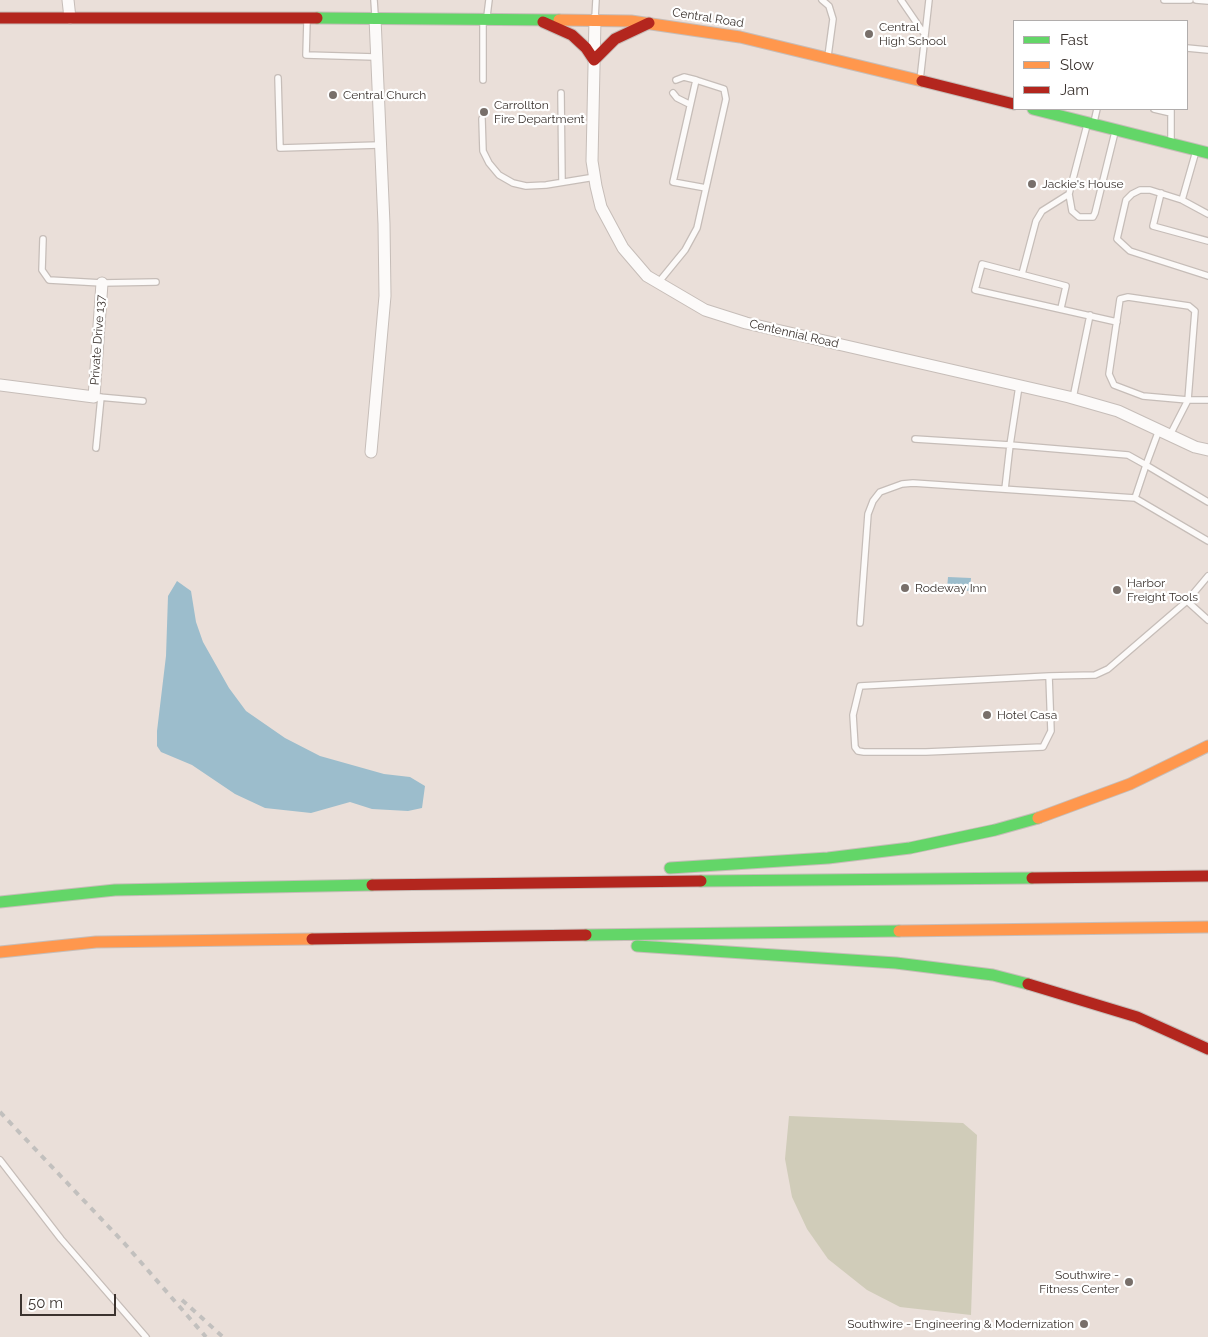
<!DOCTYPE html>
<style>
body{margin:0}
#map{position:relative;width:1208px;height:1337px;overflow:hidden;background:#eadfd9;font-family:Raleway,sans-serif}
canvas{display:block}
.legend{position:absolute;left:1013px;top:20px;width:175px;height:90px;box-sizing:border-box;background:#fff;border:1px solid #b1adac;margin:0;padding:6px 9px;list-style:none;font-size:15px;color:#3b332f}
.legend li{display:flex;align-items:center;gap:10px;height:25px}
.legend b{width:25px;border:1px solid #b1adac}
.scale{position:absolute;left:20px;top:1294px;width:96px;height:22px;box-sizing:border-box;border:2px solid #3b332f;border-top:0;padding-left:6px;font-size:15px;line-height:18px;white-space:nowrap;color:#3b332f;-webkit-text-stroke:4px #fff;paint-order:stroke}
</style>
<div id="map">
<canvas width="1208" height="1337"></canvas>
<ul class="legend">
<li><b style="height:6px;background:#63d668"></b>Fast</li>
<li><b style="height:6px;background:#ff974d"></b>Slow</li>
<li><b style="height:6px;background:#b3261e"></b>Jam</li>
</ul>
<div class="scale">50 m</div>
</div>
<script>
const ctx = document.querySelector('canvas').getContext('2d');
ctx.lineJoin = 'round';
function fill(path, color) { ctx.fillStyle = color; ctx.fill(path, 'evenodd'); }
const poly = rows => new Path2D(rows.map(r => 'M' + r).join(''));
function strokePath(path, color, width, dash) { ctx.strokeStyle = color; ctx.lineWidth = width; ctx.lineCap = dash ? 'butt' : 'round'; ctx.setLineDash(dash || []); ctx.stroke(path); }
function drawText(font, color, halo, rows, align = 'center') {
  ctx.font = font + ' Raleway,sans-serif'; ctx.lineWidth = 4.5; ctx.setLineDash([]); ctx.textBaseline = 'middle'; ctx.strokeStyle = halo; ctx.fillStyle = color; for (const [text, x, y, turn = 0] of rows) {
    ctx.save(); ctx.translate(x, y); ctx.rotate((+turn || 0) * Math.PI / 180); ctx.textAlign = isNaN(turn) ? turn : align; if (halo) ctx.strokeText(text, 0, 0); ctx.fillText(text, 0, 0); ctx.restore();
  }
}
fill(poly([
 [789,1116,963,1123,977,1135,971,1315,900,1307,867,1290,828,1259,807,1229,792,1197,785,1159]
]), '#d0ccb9');
fill(poly([
 [948,577,971,578,970,591,947,589],
 [177,581,191,591,196,622,203,642,229,688,246,711,285,738,320,756,384,774,410,777,425,786,422,808,408,811,372,809,350,802,311,813,265,808,235,794,192,765,161,752,157,746,157,731,166,656,168,596]
]), '#9cbdcc');
const lane = poly([
 [374,0,375,15],
 [822,0,829,6,833,19,828,56],
 [901,0,925,35],
 [1164,0,1190,0],
 [1196,0,1208,1],
 [487,16,489,0],
 [595,18,596,0],
 [307,21,306,55,375,57],
 [1187,48,1208,50],
 [278,78,280,148,379,145],
 [483,80,483,20],
 [676,80,684,77,696,80],
 [920,80,929,0],
 [561,93,562,182],
 [673,93,677,98,689,104],
 [1154,109,1171,113],
 [482,119,483,151,489,163,499,175,513,183,526,186,546,185,595,177],
 [1094,122,1097,109],
 [1087,125,1069,194,1072,211,1079,217,1093,217,1095,213,1115,132],
 [1171,142,1171,109],
 [1161,193,1153,226,1208,241],
 [1182,200,1196,151],
 [1208,214,1182,200,1150,190,1140,190,1132,194,1126,200,1117,239,1130,251,1208,276],
 [43,239,42,270,49,280,102,283,156,282],
 [1022,274,1036,221,1042,211,1069,194],
 [658,283,685,250,697,228,726,99,724,89,696,80,673,182,706,188],
 [1128,297,1189,306,1195,311,1188,400,1143,396,1114,385,1109,374,1120,299,1128,297],
 [1061,308,1066,286,982,264,975,290,1117,322],
 [99,397,143,401],
 [1073,398,1090,315],
 [1159,430,1146,465,1208,502],
 [1170,435,1188,400,1208,400],
 [915,439,1010,445,1019,386],
 [96,448,101,397],
 [1135,498,1208,541],
 [1187,601,1208,620],
 [860,623,868,514,873,501,880,492,902,484,913,483,1135,498,1146,465,1128,455,1010,445,1005,489],
 [1049,676,1051,731,1043,747,926,752,864,752,858,751,855,747,853,715,860,686,1049,676,1095,675,1108,669,1187,601,1208,576],
 [0,1160,61,1239,146,1337]
]);
const street = poly([
 [68,0,70,18],
 [595,19,592,161,596,186,601,207,623,248,647,276,705,310,746,323,1069,397,1118,411,1195,447,1208,450],
 [0,385,94,397,102,283],
 [371,452,385,296,384,224,375,18]
]);
const fast = poly([
 [317,18,559,20],
 [1033,109,1208,153],
 [670,868,828,858,910,848,995,830,1038,818],
 [701,881,1032,878],
 [0,902,115,890,372,885],
 [586,935,899,931],
 [637,946,896,963,993,975,1028,984]
]);
const slow = poly([
 [559,20,631,21,740,37,922,81],
 [1038,818,1130,784,1208,746],
 [899,931,1208,927],
 [0,952,96,942,312,939]
]);
const jam = poly([
 [0,18,317,18],
 [543,22,572,35,586,48,594,60,615,39,649,23],
 [922,81,1014,104],
 [1032,878,1208,876],
 [372,885,701,881],
 [312,939,586,935],
 [1028,984,1137,1017,1208,1049]
]);
strokePath(lane, '#c6bdb8', 8);
strokePath(street, '#c6bdb8', 13);
strokePath(fast, '#c6bdb8', 13);
strokePath(slow, '#c6bdb8', 13);
strokePath(jam, '#c6bdb8', 13);
strokePath(lane, '#fcfaf9', 5.5);
strokePath(street, '#fcfaf9', 11);
strokePath(fast, '#63d668', 11);
strokePath(slow, '#ff974d', 11);
strokePath(jam, '#b3261e', 11);
strokePath(poly([
 [0,1112,125,1244,206,1337],
 [182,1300,223,1337]
]), '#c2c0be', 4, [6, 6]);
for (const [x, y, r, color] of [
 [869,34,5,"#786f6a"],
 [333,95,5,"#786f6a"],
 [484,112,5,"#786f6a"],
 [1032,184,5,"#786f6a"],
 [905,588,5,"#786f6a"],
 [1117,590,5,"#786f6a"],
 [987,715,5,"#786f6a"],
 [1129,1282,5,"#786f6a"],
 [1084,1324,5,"#786f6a"]
]) { const dot = new Path2D(); dot.arc(x, y, r, 0, 2 * Math.PI); ctx.fillStyle = color; ctx.fill(dot); strokePath(dot, '#fff', 2); }
drawText('12px', '#3b332f', '#fff', [
 ["Central Road",708,18,9],
 ["Centennial Road",794,334,13],
 ["Private Drive 137",98,340,-86]
]);
drawText('12px', '#3b332f', '#fff', [
 ["Central",879,27],
 ["High School",879,41],
 ["Central Church",343,95],
 ["Carrollton",494,105],
 ["Fire Department",494,119],
 ["Jackie's House",1042,184],
 ["Harbor",1127,583],
 ["Freight Tools",1127,597],
 ["Rodeway Inn",915,588],
 ["Hotel Casa",997,715],
 ["Southwire -",1119,1275,"right"],
 ["Fitness Center",1119,1289,"right"],
 ["Southwire - Engineering & Modernization",1074,1324,"right"]
], 'left');
</script>
